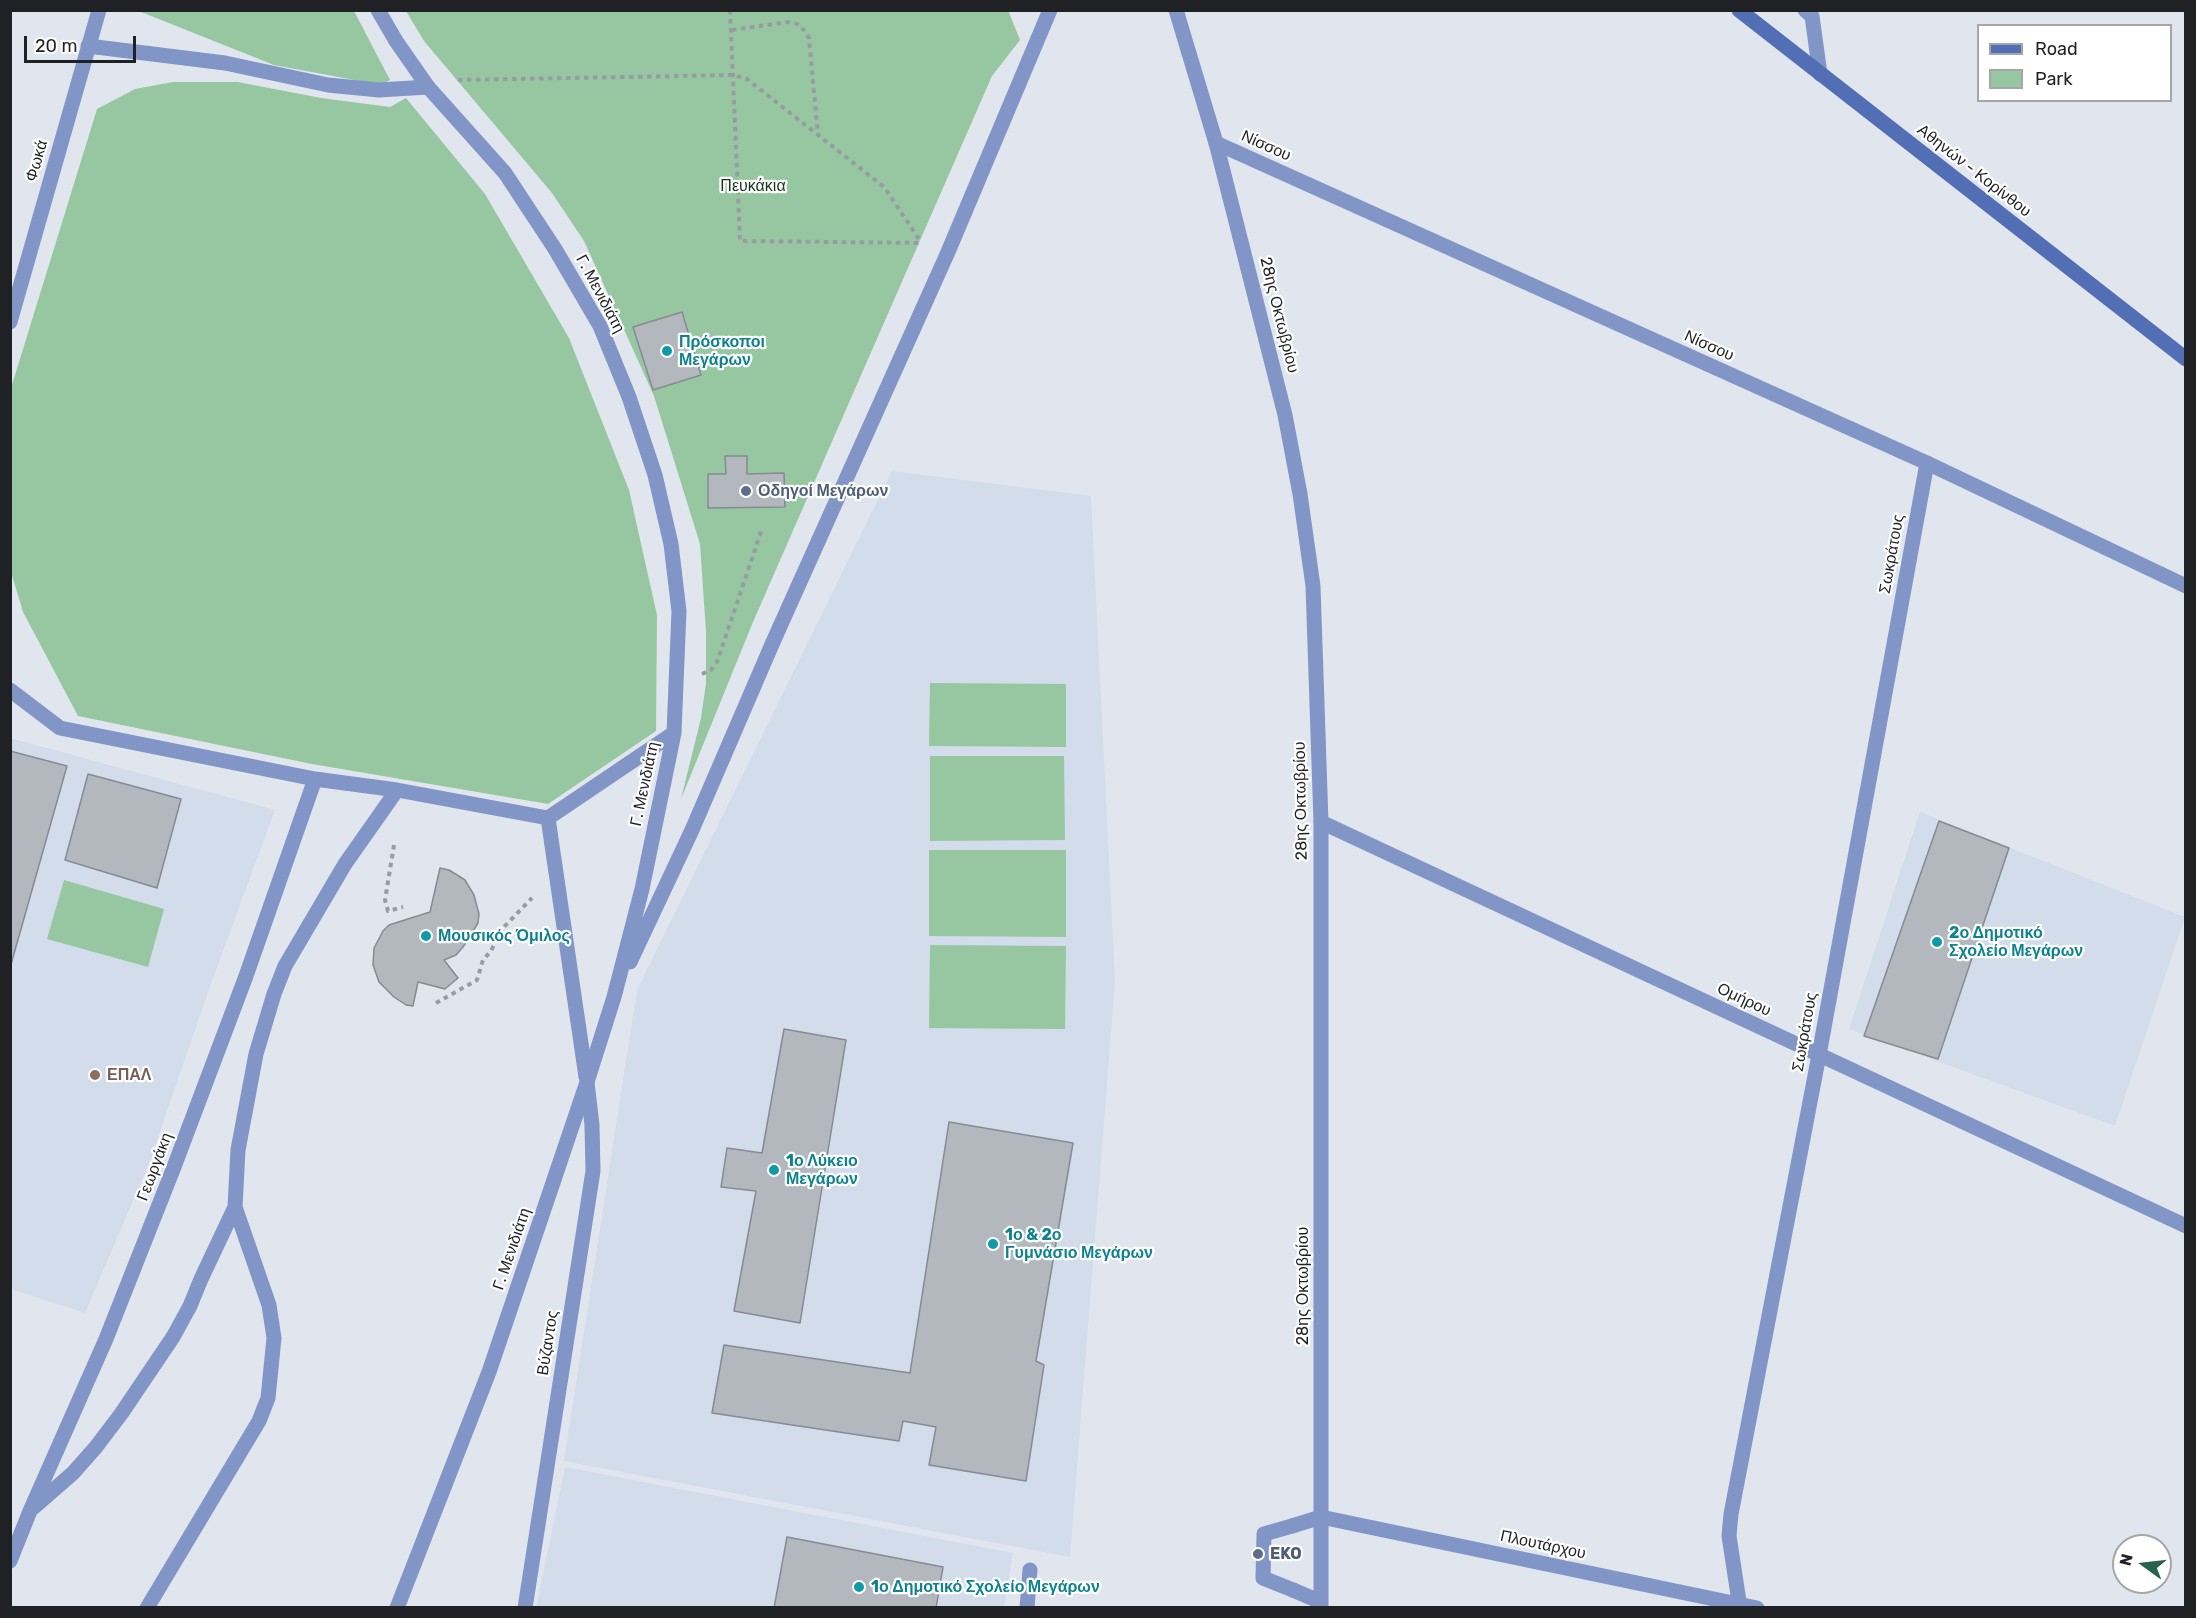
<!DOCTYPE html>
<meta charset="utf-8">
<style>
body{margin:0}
#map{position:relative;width:2196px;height:1618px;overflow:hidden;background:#e1e6ee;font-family:Rubik,sans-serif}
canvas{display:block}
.frame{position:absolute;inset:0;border:12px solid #1f2124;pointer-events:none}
.legend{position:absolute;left:1977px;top:24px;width:195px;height:78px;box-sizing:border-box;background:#fff;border:2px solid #a5a6a7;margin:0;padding:8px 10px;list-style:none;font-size:18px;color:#1f2124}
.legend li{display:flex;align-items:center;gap:12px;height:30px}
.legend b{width:30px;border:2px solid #a5a6a7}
.north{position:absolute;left:2112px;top:1534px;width:60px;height:60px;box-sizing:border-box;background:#fff;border:2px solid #a5a6a7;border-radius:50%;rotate:285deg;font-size:16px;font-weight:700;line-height:24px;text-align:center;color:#1f2124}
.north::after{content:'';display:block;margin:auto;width:21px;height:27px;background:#27634e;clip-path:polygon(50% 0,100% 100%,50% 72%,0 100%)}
.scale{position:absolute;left:24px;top:36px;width:112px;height:27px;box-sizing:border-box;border:3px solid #1f2124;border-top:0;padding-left:8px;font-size:18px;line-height:21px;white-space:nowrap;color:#1f2124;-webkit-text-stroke:4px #fff;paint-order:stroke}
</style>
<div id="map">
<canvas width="2196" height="1618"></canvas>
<div class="frame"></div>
<ul class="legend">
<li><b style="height:8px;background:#526eb4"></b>Road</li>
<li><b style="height:16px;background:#96c7a1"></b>Park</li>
</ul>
<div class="north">N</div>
<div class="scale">20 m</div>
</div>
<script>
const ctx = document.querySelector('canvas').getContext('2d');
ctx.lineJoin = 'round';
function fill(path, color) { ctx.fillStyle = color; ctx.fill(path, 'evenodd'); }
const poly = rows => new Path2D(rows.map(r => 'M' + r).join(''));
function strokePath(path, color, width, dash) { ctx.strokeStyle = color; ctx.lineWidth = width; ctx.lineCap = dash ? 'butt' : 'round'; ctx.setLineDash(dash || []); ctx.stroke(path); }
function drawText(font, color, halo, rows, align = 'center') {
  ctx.font = font + ' Rubik,sans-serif'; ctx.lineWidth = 4.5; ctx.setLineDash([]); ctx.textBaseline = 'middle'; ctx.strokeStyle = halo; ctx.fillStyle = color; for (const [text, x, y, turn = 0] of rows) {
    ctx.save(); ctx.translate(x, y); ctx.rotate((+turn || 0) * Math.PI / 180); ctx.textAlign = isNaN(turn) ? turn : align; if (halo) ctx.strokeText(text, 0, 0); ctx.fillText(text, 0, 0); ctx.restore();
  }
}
fill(poly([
 [892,471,1091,496,1115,981,1070,1557,564,1461,637,990],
 [10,738,275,810,209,989,150,1161,85,1313,11,1289],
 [1920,812,2185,917,2115,1126,1849,1029],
 [565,1467,1013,1553,1004,1607,536,1608]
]), '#d2dceb');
fill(poly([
 [136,10,354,11,390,80,381,85,274,65],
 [1008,10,1020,40,992,76,753,622,681,799,701,718,706,683,706,632,700,544,654,396,584,241,552,193,424,41,406,11],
 [173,82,238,82,321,98,390,107,406,98,485,194,569,338,629,490,657,615,656,731,548,804,312,764,78,716,23,612,11,572,11,388,97,109,135,89],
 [930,683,1066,684,1066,747,929,746],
 [930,756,1064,756,1065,840,930,841],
 [929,850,1066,850,1066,937,929,936],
 [64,880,164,909,148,967,47,939],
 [930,945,1066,946,1065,1029,929,1028]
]), '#96c7a1');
const building = poly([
 [682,312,701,375,653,390,633,327,682,312],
 [725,456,747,456,747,474,784,473,785,507,708,508,708,474,726,474,725,456],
 [10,751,67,766,10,968,10,751],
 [88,774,181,799,157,888,65,860,88,774],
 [1939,821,2009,848,1938,1059,1864,1036,1939,821],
 [440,868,449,870,465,880,474,895,479,914,478,923,463,947,456,955,444,960,458,978,445,989,418,982,413,1006,406,1005,394,997,379,982,373,965,374,948,383,931,389,925,430,912,440,868],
 [784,1029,846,1040,800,1323,734,1311,756,1191,721,1187,727,1148,762,1153,784,1029],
 [949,1122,1073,1143,1036,1361,1044,1365,1026,1481,929,1465,936,1427,903,1421,899,1441,712,1413,724,1345,910,1373,949,1122],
 [787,1537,943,1567,936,1608,774,1608,787,1537]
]);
fill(building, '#b3b8bf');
strokePath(building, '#868b93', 1.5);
strokePath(poly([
 [730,10,740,241,922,243],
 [732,30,788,22,797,24,806,32,809,38,818,135],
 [458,80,734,75,747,79,884,187,921,242],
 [702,674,711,670,717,662,762,529],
 [394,845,385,900,388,911,403,907],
 [436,1003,477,980,483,960,491,951,501,930,532,898]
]), '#989ca2', 4, [4.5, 4.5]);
strokePath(poly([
 [1805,10,1812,16,1820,74],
 [88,46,225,63,328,85,379,90,428,87],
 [1292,1526,1264,1534,1263,1578,1293,1590],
 [1027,1608,1030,1570]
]), '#8196c6', 15);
strokePath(poly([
 [378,10,396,41,428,87,505,173,555,249,600,326,629,397,655,475,671,544,679,611,674,733,642,889,614,997,587,1082,489,1372,397,1608],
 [1216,143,1927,463,2186,586],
 [10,322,99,10],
 [10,690,60,728,315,779,397,790,548,818,674,733],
 [548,818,586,1077],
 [1321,822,2186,1226],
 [630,962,692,830,773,642,948,252,1050,10],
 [34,1507,73,1473,96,1447,121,1414,173,1337,190,1306,201,1279,235,1207,238,1150,256,1054,274,994,285,966,345,864,397,790],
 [1321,1517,1757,1608],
 [10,1561,30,1511,106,1339,174,1167,246,976,315,779],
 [147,1608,259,1421,268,1398,274,1338,269,1305,235,1207],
 [1740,1608,1729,1536,1731,1514,1819,1055,1927,463]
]), '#8196c6', 15);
strokePath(poly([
 [1176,10,1216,143,1285,415,1300,494,1313,586,1321,822,1321,1608],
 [1292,1526,1321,1517],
 [1293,1590,1321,1602],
 [525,1608,593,1171,592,1125,587,1082]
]), '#8196c6', 15);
strokePath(poly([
 [1739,10,2186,359]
]), '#526eb4', 15);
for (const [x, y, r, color] of [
 [667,351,6,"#0f9aa8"],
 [746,491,6,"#5c6f8a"],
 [426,936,6,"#0f9aa8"],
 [1937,942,6,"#0f9aa8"],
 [95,1075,6,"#8d6e63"],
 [774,1170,6,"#0f9aa8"],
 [993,1244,6,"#0f9aa8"],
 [1258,1554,6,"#5c6f8a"],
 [859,1587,6,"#0f9aa8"]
]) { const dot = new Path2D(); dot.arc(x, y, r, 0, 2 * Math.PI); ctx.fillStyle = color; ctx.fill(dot); strokePath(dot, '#fff', 2); }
drawText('16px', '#1f2124', '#fff', [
 ["Νίσσου",1266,146,24],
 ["Φωκά",37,161,-74],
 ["Αθηνών - Κορίνθου",1974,171,38],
 ["Γ. Μενιδιάτη",600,294,62],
 ["28ης Οκτωβρίου",1279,315,76],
 ["Νίσσου",1709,346,24],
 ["Σωκράτους",1892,554,-80],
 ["Γ. Μενιδιάτη",645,784,-78],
 ["28ης Οκτωβρίου",1301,801,-91],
 ["Ομήρου",1744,1000,25],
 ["Σωκράτους",1805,1032,-80],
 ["Γεωργάκη",155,1167,-69],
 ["Γ. Μενιδιάτη",512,1249,-71],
 ["28ης Οκτωβρίου",1303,1286,-90],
 ["Βύζαντος",548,1343,-81],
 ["Πλουτάρχου",1543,1545,12]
]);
drawText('16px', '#16361f', '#fff', [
 ["Πευκάκια",753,186]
]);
drawText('bold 16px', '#0d838f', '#fff', [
 ["Πρόσκοποι",679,342],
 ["Μεγάρων",679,360],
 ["2ο Δημοτικό",1949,933],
 ["Σχολείο Μεγάρων",1949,951],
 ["Μουσικός Όμιλος",438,936],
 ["1ο Λύκειο",786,1161],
 ["Μεγάρων",786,1179],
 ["1ο & 2ο",1005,1235],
 ["Γυμνάσιο Μεγάρων",1005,1253],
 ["1ο Δημοτικό Σχολείο Μεγάρων",871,1587]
], 'left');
drawText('bold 16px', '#4e5e75', '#fff', [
 ["Οδηγοί Μεγάρων",758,491],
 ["EKO",1270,1554]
], 'left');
drawText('bold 16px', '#785e54', '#fff', [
 ["ΕΠΑΛ",107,1075]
], 'left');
</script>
